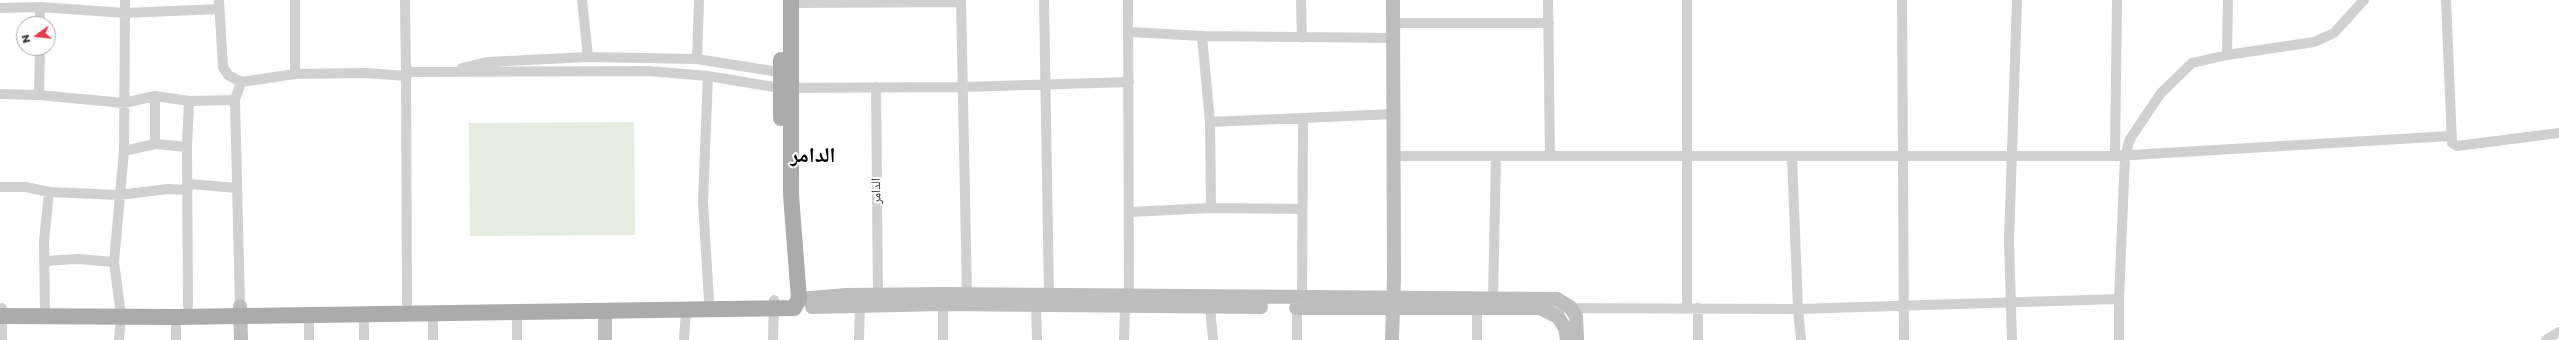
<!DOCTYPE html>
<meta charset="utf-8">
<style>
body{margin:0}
#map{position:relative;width:2559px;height:340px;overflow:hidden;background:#fff;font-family:Poppins,sans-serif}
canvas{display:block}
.north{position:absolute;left:16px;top:16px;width:40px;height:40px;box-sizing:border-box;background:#fff;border:1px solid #adadad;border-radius:50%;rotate:255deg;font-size:11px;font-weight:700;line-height:16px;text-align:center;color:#333}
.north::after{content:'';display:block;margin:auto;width:14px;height:18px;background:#e63946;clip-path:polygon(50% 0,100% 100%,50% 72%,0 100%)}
</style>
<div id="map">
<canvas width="2559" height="340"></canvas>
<div class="north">N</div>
</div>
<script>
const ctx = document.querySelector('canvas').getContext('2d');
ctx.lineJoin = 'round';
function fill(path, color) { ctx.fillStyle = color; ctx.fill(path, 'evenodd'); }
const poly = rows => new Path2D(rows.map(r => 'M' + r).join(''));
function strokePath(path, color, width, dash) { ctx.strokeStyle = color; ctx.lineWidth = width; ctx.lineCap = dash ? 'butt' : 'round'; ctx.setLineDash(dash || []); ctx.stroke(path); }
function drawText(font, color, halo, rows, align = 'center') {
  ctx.font = font + ' Poppins,"Noto Naskh Arabic",sans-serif'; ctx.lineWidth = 4; ctx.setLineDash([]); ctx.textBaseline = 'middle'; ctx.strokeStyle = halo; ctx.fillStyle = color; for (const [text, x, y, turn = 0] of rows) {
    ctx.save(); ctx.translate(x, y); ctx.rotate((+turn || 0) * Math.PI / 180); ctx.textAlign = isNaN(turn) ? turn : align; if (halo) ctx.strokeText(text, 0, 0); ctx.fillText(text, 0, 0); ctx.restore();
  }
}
fill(poly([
 [634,122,635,235,470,236,469,123]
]), '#e6ecdf');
strokePath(poly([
 [219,0,223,67,228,75,241,82,295,74,366,73,406,76,406,72,648,71,708,76,780,88,962,87,1129,82],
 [295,0,295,74],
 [405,0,406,72],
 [582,0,588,57,697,59,785,73],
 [961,0,967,295],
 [1044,0,1049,295],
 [1128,0,1129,295],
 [1301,0,1302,38],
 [1548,0,1550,156],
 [1687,0,1687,307],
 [1902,0,1904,340],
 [2446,0,2452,143,2457,146,2559,133],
 [791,7,796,3,961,2],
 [0,8,40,7,125,13,219,9],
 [1394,23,1549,23],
 [40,24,40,7],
 [1130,32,1202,36,1394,38],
 [1202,36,1210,122,1211,208],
 [2227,55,2228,0],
 [697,59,699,0],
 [462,68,487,62,588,57],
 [406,76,407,303],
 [708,76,703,202,709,301],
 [876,87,878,295],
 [0,94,39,95,124,103,155,96,189,101,235,100],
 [39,95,40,48],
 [1210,122,1394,114],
 [155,144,155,96],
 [124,151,155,144,187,147],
 [1394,156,2115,156,2450,136],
 [2115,156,2117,0],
 [1792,157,1798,309,1801,340],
 [0,187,26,187,49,192,119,195,168,189,187,190,190,184,237,188],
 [1130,212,1211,208,1302,209],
 [44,261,78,259,114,262],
 [1302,298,1303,119],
 [1493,299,1496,156],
 [2119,299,2119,340],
 [943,304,943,340],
 [1036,305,1037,340],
 [188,306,187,147,189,101],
 [240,306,235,100,241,82],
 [1210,307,1213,340],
 [1297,308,1297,340],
 [1542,308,1798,309,2119,299,2125,156,2130,139,2161,93,2192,63,2227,55,2314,42,2334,33,2364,0],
 [1477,309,1477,340],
 [45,315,44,241,49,192],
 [2,340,2,308],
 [119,340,121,316,114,262,124,151,125,0],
 [176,340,176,317],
 [309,340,309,314],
 [364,340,364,313],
 [433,340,433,312],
 [517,340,517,312],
 [684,340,686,310],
 [773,340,774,300],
 [859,340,860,305],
 [1124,340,1125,306],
 [1698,340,1698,308],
 [2012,340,2009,241,2017,0],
 [2546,340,2559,332]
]), '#d0d0d0', 10);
strokePath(poly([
 [799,299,846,295,943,294,1557,299,1570,307,1576,316,1577,340],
 [240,306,241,340],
 [812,307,943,304,1261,307],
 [1296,308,1540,308,1558,317,1565,328,1567,340],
 [605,340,605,311],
 [1392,340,1394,277,1393,0]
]), '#bdbdbd', 14);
strokePath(poly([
 [781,60,781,118],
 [0,316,176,317,794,308,799,299,791,195,791,0]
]), '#ababab', 16);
drawText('13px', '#333', '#fff', [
 ["الدامر",877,191,-91]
]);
drawText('bold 21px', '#000', '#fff', [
 ["الدامر",813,157]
]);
</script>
